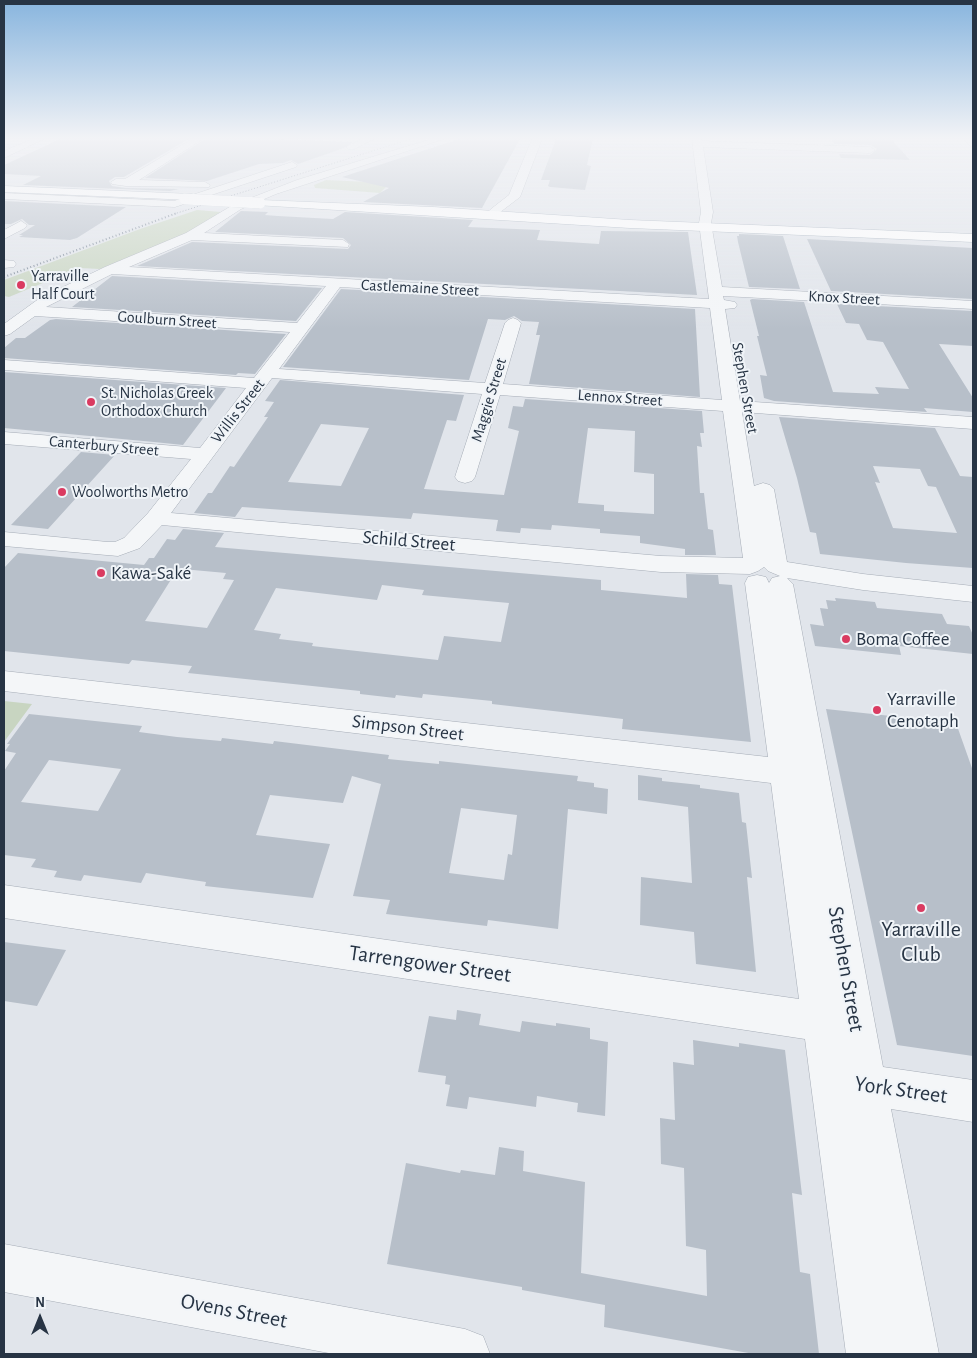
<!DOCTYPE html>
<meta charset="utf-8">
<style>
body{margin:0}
#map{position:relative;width:977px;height:1358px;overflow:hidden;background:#e1e5eb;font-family:"Alegreya Sans",sans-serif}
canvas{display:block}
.frame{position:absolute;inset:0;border:5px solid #273444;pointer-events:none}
.north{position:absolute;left:15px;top:1293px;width:50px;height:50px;-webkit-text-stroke:4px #f0f4f8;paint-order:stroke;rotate:0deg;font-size:14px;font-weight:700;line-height:20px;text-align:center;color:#273444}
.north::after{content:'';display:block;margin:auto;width:18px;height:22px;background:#273444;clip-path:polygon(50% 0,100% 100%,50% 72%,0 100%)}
</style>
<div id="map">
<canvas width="977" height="1358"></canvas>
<div class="frame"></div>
<div class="north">N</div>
</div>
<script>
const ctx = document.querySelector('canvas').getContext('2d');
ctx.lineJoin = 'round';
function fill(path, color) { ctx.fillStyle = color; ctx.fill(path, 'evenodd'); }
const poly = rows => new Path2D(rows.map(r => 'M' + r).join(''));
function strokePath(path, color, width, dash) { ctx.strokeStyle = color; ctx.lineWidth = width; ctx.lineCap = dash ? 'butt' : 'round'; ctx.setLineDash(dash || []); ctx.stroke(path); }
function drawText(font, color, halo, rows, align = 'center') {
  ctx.font = font + ' "Alegreya Sans",sans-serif'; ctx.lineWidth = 4; ctx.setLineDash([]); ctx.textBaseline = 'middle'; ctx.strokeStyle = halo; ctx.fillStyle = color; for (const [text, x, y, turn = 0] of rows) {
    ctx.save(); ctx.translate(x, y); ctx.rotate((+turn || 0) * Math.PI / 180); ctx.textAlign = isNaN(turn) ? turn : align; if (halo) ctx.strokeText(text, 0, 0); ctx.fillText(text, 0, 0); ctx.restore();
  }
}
fill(poly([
 [326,180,390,183,380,193,315,188,314,185],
 [197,210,221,212,192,231,100,269,79,268,9,297,4,296,4,280,140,229],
 [4,701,32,704,4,742]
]), '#c8d5c1');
fill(poly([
 [60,139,189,139,124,177,115,177,109,181,112,186,126,188,179,189,170,191,23,185,41,176,4,174,4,165],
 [205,139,277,139,353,142,344,148,298,164,291,160,283,163,259,164,207,181,145,178],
 [459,139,520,139,482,208,363,202,389,188,342,177],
 [556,139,593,139,587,165,591,166,585,190,550,187,548,186,550,180,541,180],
 [831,139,891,139,910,160,841,158,839,154,870,155,877,149,870,145,834,144],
 [4,201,126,207,77,238,70,240,19,237,23,235,19,235,35,225,29,225,22,219,11,224,4,224],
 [241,211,268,212,265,215,278,216,333,219,345,212,473,220,468,227,540,230,537,240,599,244,601,231,688,232,697,295,137,266,192,242,348,249,351,245,343,238,215,232],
 [739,234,783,236,800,289,749,287,738,242,737,236,739,236],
 [807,239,973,248,973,299,831,291],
 [112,276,322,288,296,321,72,307],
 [341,289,695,309,700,397,529,384,540,335,536,335,539,322,522,321,514,316,505,320,488,319,469,380,283,367],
 [752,299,804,302,833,392,879,394,875,387,909,389,883,342,867,340,859,324,846,323,837,304,973,311,973,346,939,344,973,398,973,412,924,408,927,412,774,401,764,398,760,375,767,376,757,336,759,336,750,300],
 [56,319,286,334,255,374,238,373,236,375,4,358,4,348,16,338,25,338,50,320],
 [4,372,226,388,183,445,154,442,4,428],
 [280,380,464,395,456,421,447,420,424,489,504,495,519,431,508,428,513,406,523,407,525,399,702,411,704,433,700,433,702,447,697,446,700,493,704,493,708,529,713,530,716,555,685,555,685,549,640,543,640,536,600,533,600,529,552,525,551,530,521,528,520,533,496,531,498,520,413,513,411,519,242,507,235,517,194,513,208,493,212,493,230,466,234,467,268,417,264,417,274,402,265,401],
 [321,424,369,428,341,486,288,482],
 [588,428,635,431,634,472,654,474,654,514,604,511,604,505,578,503],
 [779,417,935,428,960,476,973,477,973,568,906,563,820,554,816,533,810,532,797,478],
 [873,466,920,469,928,486,936,487,957,533,893,528,875,482,880,483],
 [81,452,115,455,48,529,11,525],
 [183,529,224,533,215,547,601,580,601,590,687,598,686,574,718,575,719,584,732,585,751,742,622,729,623,719,492,704,492,701,423,694,422,698,396,695,395,698,360,694,360,691,188,673,192,666,132,660,129,664,4,651,4,568,18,553,144,565,149,558,154,558,167,539,175,540],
 [182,569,226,573,223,579,234,580,207,628,145,621,177,570],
 [382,585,424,590,422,595,509,603,501,642,444,636,438,660,312,646,313,643,279,639,281,634,254,630,276,588,377,600],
 [835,598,875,602,877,608,942,614,947,624,969,626,973,635,973,654,899,646,901,655,815,646,810,624,824,626,820,608,828,609,826,600,836,601],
 [826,709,956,723,973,771,973,1056,897,1045],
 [29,714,142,726,139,732,177,737,221,741,222,738,273,744,274,741,389,755,388,759,439,764,439,761,578,776,577,781,594,783,594,787,608,789,607,814,568,809,558,929,488,920,487,926,386,914,390,900,353,896,381,784,352,776,343,803,270,795,256,835,330,844,313,898,205,886,206,882,146,873,141,883,84,875,81,881,54,877,57,871,31,867,36,859,4,855,4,771,16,753,5,751,10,744,7,744],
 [49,760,121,769,98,811,21,802],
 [461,808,517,815,512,855,508,854,504,880,449,873],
 [638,775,662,778,662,781,700,785,700,788,739,793,742,822,746,823,752,878,747,877,756,972,696,964,694,932,640,925,641,877,692,883,688,807,638,800],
 [4,942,66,950,37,1006,4,1001],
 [457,1010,481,1014,479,1025,520,1032,522,1021,556,1026,556,1023,590,1028,590,1039,608,1042,605,1116,577,1112,578,1103,537,1096,536,1107,469,1097,467,1109,446,1106,450,1085,445,1084,446,1076,418,1072,429,1016,456,1020],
 [693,1040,739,1047,739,1043,785,1050,802,1195,792,1193,800,1272,810,1274,819,1354,754,1354,604,1327,605,1305,522,1290,522,1287,387,1264,406,1163,460,1173,461,1170,495,1175,499,1147,524,1151,523,1171,585,1182,581,1273,707,1296,706,1250,686,1246,684,1168,661,1164,660,1118,675,1120,673,1062,694,1065]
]), '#b7bfc9');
const minor = poly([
 [32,139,44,139,4,158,4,151,32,139],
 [192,139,203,139,139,180,205,182,210,185,209,187,126,186,112,184,111,182,116,179,125,179,192,139],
 [362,139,374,139,354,149,348,149,346,147,362,139],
 [431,139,444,139,276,194,241,209,204,233,343,240,349,244,348,247,192,240,129,267,709,299,699,223,701,212,692,139,701,139,702,141,870,147,875,150,870,153,703,147,713,212,711,223,722,287,973,301,973,309,723,296,724,300,735,302,737,305,735,308,725,309,740,401,973,417,973,429,742,412,754,486,763,483,770,485,774,489,787,562,863,574,973,586,973,602,863,590,787,578,793,584,883,1067,973,1080,973,1122,891,1109,939,1354,846,1354,805,1039,4,918,4,885,799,999,771,783,4,691,4,671,768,757,745,583,748,577,757,575,766,577,769,583,772,578,780,576,768,571,764,567,758,571,750,574,661,572,162,525,140,548,118,556,4,546,4,532,108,542,115,542,124,538,148,513,191,459,4,444,4,432,200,448,246,388,4,370,4,360,254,378,290,332,35,316,10,334,4,336,4,324,40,298,105,267,186,233,233,205,297,180,431,139],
 [112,274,326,286,297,323,46,307,112,274],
 [340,287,710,308,722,400,503,384,521,323,518,320,513,318,508,320,505,323,485,383,279,369,340,287],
 [272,378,482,394,455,477,458,481,465,483,472,481,475,477,500,395,723,411,743,558,661,556,171,513,272,378],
 [532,139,542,139,520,197,499,213,491,213,489,211,491,209,509,195,532,139],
 [963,139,972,139,973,147,970,146,963,139],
 [292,162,297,165,296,167,175,207,4,199,4,193,174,201,292,162],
 [21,221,27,225,25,228,4,239,4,230,21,221],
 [4,260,14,261,16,264,14,267,4,268,4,260],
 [4,1244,465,1329,483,1336,490,1354,334,1354,4,1292,4,1244]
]);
const major = poly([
 [4,186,192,194,198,197,192,200,4,192,4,186],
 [260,200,433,207,630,220,973,234,973,242,630,228,256,205,254,203,256,201,260,200]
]);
strokePath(minor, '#a5acb6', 1);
strokePath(major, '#9fabb8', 1);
fill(minor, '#f4f6f8');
fill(major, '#fff');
strokePath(poly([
 [174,214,410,139]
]), '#798696', 1, [1, 2]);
strokePath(poly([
 [4,277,177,213]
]), '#798696', 2, [1, 2.5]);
const majorBridge = poly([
 [185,199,260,203]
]);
strokePath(majorBridge, '#9fabb8', 11, []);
strokePath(majorBridge, '#fff', 11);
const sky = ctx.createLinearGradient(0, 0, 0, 329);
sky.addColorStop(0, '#88b5de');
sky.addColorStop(0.42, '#f2f3f6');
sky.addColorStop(1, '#f2f3f600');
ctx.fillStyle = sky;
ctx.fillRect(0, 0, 977, 329);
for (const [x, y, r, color] of [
 [21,285,5,"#da3b61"],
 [91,402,5,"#da3b61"],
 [62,492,5,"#da3b61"],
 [101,573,5,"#da3b61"],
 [846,639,5,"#da3b61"],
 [877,710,5,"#da3b61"],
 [921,908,5,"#da3b61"]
]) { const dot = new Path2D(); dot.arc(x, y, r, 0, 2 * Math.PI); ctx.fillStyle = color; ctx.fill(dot); strokePath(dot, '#f0f4f8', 2); }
drawText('16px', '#273444', '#f0f4f8', [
 ["Yarraville",31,276],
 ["Half Court",31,294],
 ["St. Nicholas Greek",101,393],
 ["Orthodox Church",101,411],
 ["Woolworths Metro",72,492]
], 'left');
drawText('16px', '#273444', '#f0f4f8', [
 ["Castlemaine Street",420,288,3],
 ["Knox Street",844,298,3],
 ["Goulburn Street",167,320,4],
 ["Stephen Street",745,388,80],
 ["Lennox Street",620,398,4],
 ["Maggie Street",489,400,-73],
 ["Willis Street",238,411,-52],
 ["Canterbury Street",104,446,5]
]);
drawText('19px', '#273444', '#f0f4f8', [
 ["Schild Street",409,541,5],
 ["Simpson Street",408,728,7]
]);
drawText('19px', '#273444', '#f0f4f8', [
 ["Kawa-Saké",111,573],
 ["Boma Coffee",856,639],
 ["Yarraville",887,699],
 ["Cenotaph",887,721]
], 'left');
drawText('22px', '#273444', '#f0f4f8', [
 ["Yarraville",921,929],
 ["Club",921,954]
]);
drawText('22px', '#273444', '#f0f4f8', [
 ["Tarrengower Street",430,964,8],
 ["Stephen Street",846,969,80],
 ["York Street",901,1090,8],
 ["Ovens Street",234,1311,11]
]);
</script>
